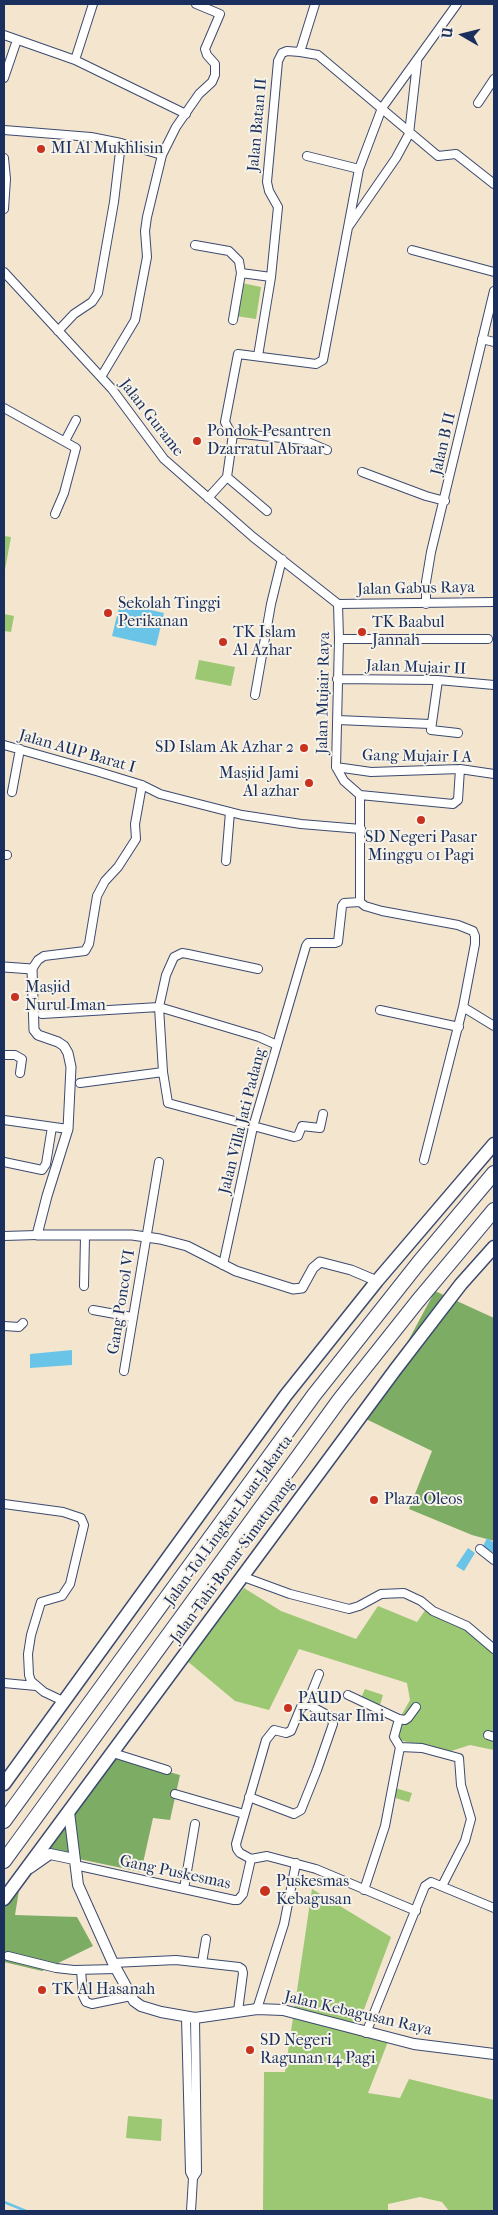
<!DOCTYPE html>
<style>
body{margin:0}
#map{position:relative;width:498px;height:2215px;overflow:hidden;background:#f4e5cf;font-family:"IM FELL French Canon",serif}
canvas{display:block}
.frame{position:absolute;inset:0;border:5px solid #1b2f5e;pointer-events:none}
.north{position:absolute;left:438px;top:10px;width:50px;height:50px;-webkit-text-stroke:4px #f7f3e8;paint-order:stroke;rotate:278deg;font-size:14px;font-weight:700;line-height:20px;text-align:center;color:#1b2f5e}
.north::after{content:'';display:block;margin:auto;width:18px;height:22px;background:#1b2f5e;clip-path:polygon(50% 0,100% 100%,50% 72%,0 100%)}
</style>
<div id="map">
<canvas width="498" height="2215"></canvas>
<div class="frame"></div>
<div class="north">U</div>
</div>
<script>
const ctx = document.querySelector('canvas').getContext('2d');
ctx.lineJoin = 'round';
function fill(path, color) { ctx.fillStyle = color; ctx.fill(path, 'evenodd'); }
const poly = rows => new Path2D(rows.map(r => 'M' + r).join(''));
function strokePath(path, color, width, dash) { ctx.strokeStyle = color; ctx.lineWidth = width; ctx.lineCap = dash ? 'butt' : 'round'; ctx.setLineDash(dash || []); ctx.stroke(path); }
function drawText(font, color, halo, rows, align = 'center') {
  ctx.font = font + ' "IM FELL French Canon",serif'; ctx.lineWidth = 4; ctx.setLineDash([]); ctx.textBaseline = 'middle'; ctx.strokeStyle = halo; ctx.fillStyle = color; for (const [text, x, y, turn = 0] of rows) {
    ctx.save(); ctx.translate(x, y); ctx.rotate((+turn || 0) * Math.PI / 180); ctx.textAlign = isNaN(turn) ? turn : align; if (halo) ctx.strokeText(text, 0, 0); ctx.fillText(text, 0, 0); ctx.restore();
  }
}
fill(poly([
 [242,283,261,287,256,319,236,316],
 [4,536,11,537,4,575],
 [4,614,14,616,11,632,4,631],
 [199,660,235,667,231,686,195,679],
 [244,1588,281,1611,356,1639,378,1606,417,1622,426,1609,457,1616,494,1646,494,1750,470,1745,448,1752,399,1740,397,1723,410,1700,407,1683,299,1649,269,1710,235,1701,186,1660],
 [365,1689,383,1695,380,1705,361,1698],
 [395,1788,412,1793,409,1802,392,1797],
 [312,1889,391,1937,356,2031,389,2039,368,2093,400,2098,409,2079,494,2100,494,2211,449,2211,442,2202,420,2197,388,2204,388,2211,263,2211,264,2072,285,2072],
 [128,2116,162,2119,161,2141,126,2138]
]), '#9cc773');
fill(poly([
 [435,1291,494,1318,494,1541,472,1535,409,1509,432,1451,366,1419],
 [107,1755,180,1775,170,1820,153,1818,141,1872,41,1851],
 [21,1878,15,1915,77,1917,93,1946,42,1971,4,1962,4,1903]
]), '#7dac65');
fill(poly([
 [120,603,164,613,156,646,112,636],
 [72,1350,72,1365,30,1368,30,1354],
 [487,1538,494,1543,494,1553,483,1546],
 [468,1548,475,1553,464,1571,456,1566]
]), '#6ac4e7');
strokePath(poly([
 [4,2202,26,2211]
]), '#6ac4e7', 2.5);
const minor = poly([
 [4,35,75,60,186,114],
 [300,52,318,55,438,156,456,154,494,184],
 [75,60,93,4],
 [4,78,17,40],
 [478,103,494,79],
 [4,130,91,137,121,143,162,155],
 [307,156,359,169],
 [4,158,6,179,4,209],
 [349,226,396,158,409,134,417,63],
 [195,245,229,251,239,261,241,273],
 [412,250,494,272],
 [4,272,112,389,164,459,253,537,338,604],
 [233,320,241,273,271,277],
 [58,331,74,314,92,302,98,293,114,202,121,143],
 [482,339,494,342],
 [258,356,271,277,278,207,269,191,267,182,278,61,282,53,287,51,300,52,315,4],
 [101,377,135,320,147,257,145,231,147,217,162,155,176,127,199,94,212,82,215,75,215,64,207,55,205,49,220,14,196,4],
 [4,408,76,448,64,493,55,514],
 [65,441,76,420],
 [327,450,303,440,231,433,225,422,238,354,316,364,323,360,359,169,382,108,457,4],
 [362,472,426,496,445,501],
 [227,477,267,511],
 [208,498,227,477,233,434],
 [338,604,339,639,336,767,344,781,360,795,360,902,365,906,382,911,458,925,473,931,475,936,475,944,463,1007,494,1026],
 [338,604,494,602],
 [426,604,426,582,431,552,494,291],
 [339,639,488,639],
 [337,679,438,680,494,685],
 [438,680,431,730,458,733],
 [255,695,271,604,282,559],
 [338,720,430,724],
 [4,745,96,771,142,785,160,794,242,815,301,824,361,829],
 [336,767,371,772,460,769,494,774],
 [12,792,20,749],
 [360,795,453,804,458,800,460,769],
 [4,855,7,855],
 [226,861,230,812],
 [32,969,38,960,44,956,85,951,89,944,97,896,105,881,118,867,136,839,135,824,142,785],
 [258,969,188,954,182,953,174,957,166,975,159,1007,163,1072,168,1103,294,1137,298,1136,302,1126,320,1128,323,1114],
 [380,1010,459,1027],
 [42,1014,159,1007,259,1037,277,1045],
 [4,1055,15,1055,22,1059,20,1073],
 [80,1083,163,1072],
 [4,1120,68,1129],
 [424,1160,463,1007],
 [4,1162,42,1170,46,1164,52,1127],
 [4,1236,37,1235],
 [223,1265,253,1127,306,946,308,943,335,943,338,942,342,906,344,903,360,902],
 [84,1286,85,1236],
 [93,1310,132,1317],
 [4,1326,19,1327,23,1323],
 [124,1371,159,1162],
 [4,1504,63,1512,81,1518,84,1525,70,1584,62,1596,41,1602,31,1635,28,1654,29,1675,31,1681,44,1692,63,1701],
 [480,1549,494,1560],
 [241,1576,290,1594,349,1609,359,1606,381,1594,404,1593,421,1601,433,1611,467,1626,494,1649],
 [4,1683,36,1686],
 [348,1695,399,1719,394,1737,400,1747,393,1784,385,1826,364,1890],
 [399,1719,405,1720,408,1718,416,1707],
 [488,1735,494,1737],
 [400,1747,422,1748,459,1758,461,1785,471,1819,465,1841,442,1886],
 [113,1753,167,1770],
 [175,1794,244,1814],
 [249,1797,294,1814,301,1810,317,1770,333,1724,331,1717,307,1704],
 [251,1859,240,1853,237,1849,236,1844,266,1740,274,1730,286,1733,291,1731,301,1707,307,1704,319,1674],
 [251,1859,267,1856,316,1869,416,1911],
 [75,1865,234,1900,238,1900,243,1894,251,1859],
 [184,1889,195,1824],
 [8,1956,56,1968,74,1970,116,1969],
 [113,1963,176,1960,239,1967,242,1969,243,1973,238,2011],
 [202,1963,206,1939],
 [81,1970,83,1996,86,2002,92,2004,131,1996],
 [257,2009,284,1924,296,1863],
 [186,2017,190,2172,193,2178,191,2211],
 [366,2033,425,1886,431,1882,494,1908],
 [193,2178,197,2172,195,2018]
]);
const tertiary = poly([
 [4,967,32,969,34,1030,38,1035,58,1042,64,1046,68,1053,71,1067,68,1129,47,1196,37,1235,132,1235,160,1239,187,1246,236,1271,293,1289,302,1288,313,1268,320,1262,351,1270,377,1281]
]);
const secondary = poly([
 [69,1812,78,1885,113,1963,134,2001,141,2006,161,2012,195,2018,257,2009,283,2010,414,2044,494,2054],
 [30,1868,50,1854,74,1859]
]);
const trunk = poly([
 [4,1784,286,1395,377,1281,494,1144],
 [4,1899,395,1370,461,1284,494,1247]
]);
const motorway = poly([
 [4,1821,314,1395,420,1261,494,1173],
 [4,1861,340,1399,417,1302,494,1210]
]);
strokePath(minor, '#3c4a6f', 10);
strokePath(tertiary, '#3c4a6f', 11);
strokePath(secondary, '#3c4a6f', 12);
strokePath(trunk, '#3c4a6f', 15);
strokePath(motorway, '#3c4a6f', 16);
strokePath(minor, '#fff', 8);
strokePath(tertiary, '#fff', 9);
strokePath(secondary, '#fff', 10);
strokePath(trunk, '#fff', 12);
strokePath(motorway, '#fff', 14);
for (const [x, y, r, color] of [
 [41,149,5,"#c8321e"],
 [197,441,5,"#c8321e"],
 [108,613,5,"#c8321e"],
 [362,632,5,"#c8321e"],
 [223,642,5,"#c8321e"],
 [304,748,5,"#c8321e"],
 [309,783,5,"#c8321e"],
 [421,820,5,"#c8321e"],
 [15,997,5,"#c8321e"],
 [374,1500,5,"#c8321e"],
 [288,1708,5,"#c8321e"],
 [265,1891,6,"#c8321e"],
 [42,1990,5,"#c8321e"],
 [250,2050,5,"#c8321e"]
]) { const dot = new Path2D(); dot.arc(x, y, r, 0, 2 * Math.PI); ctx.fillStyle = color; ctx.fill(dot); strokePath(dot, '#f7f3e8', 2); }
drawText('16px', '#1b2f5e', '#f7f3e8', [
 ["Jalan Batan II",258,125,-85],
 ["Jalan Gurame",151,418,52],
 ["Jalan B II",444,444,-77],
 ["Jalan Gabus Raya",416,589,-1],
 ["Jalan Mujair II",416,668,2],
 ["Jalan Mujair Raya",324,693,-89],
 ["Jalan AUP Barat I",77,752,16],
 ["Gang Mujair I A",417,757,1],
 ["Jalan Villa Jati Padang",243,1121,-76],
 ["Gang Poncol VI",122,1302,-81],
 ["Jalan Tol Lingkar Luar Jakarta",229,1521,-54],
 ["Jalan Tahi Bonar Simatupang",233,1561,-54],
 ["Gang Puskesmas",175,1873,12],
 ["Jalan Kebagusan Raya",358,2014,13]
]);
drawText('16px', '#1b2f5e', '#f7f3e8', [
 ["MI Al Mukhlisin",51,149],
 ["Pondok Pesantren",207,432],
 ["Dzarratul Abraar",207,450],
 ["Sekolah Tinggi",118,604],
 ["Perikanan",118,622],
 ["TK Baabul",372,623],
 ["Jannah",372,641],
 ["TK Islam",233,633],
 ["Al Azhar",233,651],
 ["SD Islam Ak Azhar 2",294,748,"right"],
 ["Masjid Jami",299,774,"right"],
 ["Al azhar",299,792,"right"],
 ["SD Negeri Pasar",421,838,"center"],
 ["Minggu 01 Pagi",421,856,"center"],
 ["Masjid",25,988],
 ["Nurul Iman",25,1006],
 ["Plaza Oleos",384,1500],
 ["PAUD",298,1699],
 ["Kautsar Ilmi",298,1717],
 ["Puskesmas",276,1882],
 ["Kebagusan",276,1900],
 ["TK Al Hasanah",52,1990],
 ["SD Negeri",260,2041],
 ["Ragunan 14 Pagi",260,2059]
], 'left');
</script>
